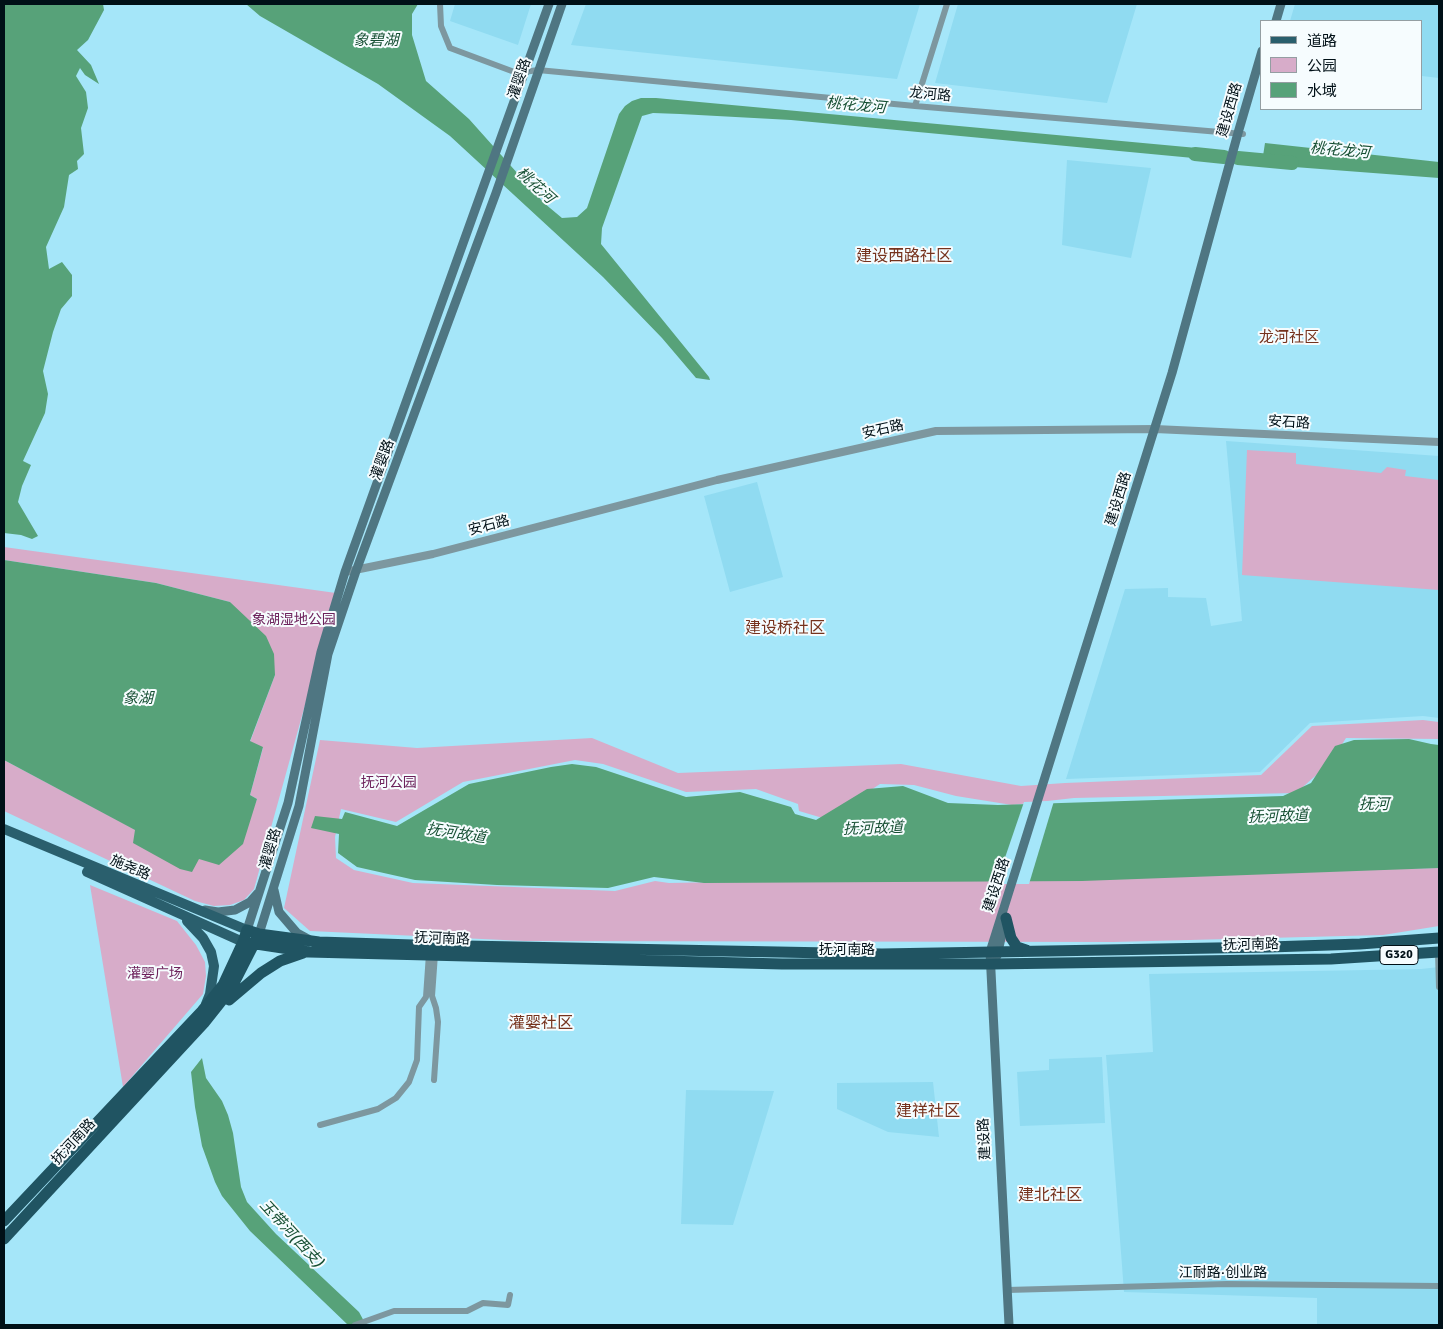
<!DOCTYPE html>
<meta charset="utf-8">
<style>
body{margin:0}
#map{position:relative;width:1443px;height:1329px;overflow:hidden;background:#a5e6f9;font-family:Signika,"Noto Sans SC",sans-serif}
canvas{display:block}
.frame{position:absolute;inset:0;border:5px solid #001017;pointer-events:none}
.legend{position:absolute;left:1260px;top:20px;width:162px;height:90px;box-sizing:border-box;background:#f6fcfe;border:1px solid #949ea2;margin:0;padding:6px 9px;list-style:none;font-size:15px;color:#001017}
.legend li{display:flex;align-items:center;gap:10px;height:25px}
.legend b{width:25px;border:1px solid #949ea2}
</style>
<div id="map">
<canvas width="1443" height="1329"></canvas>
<div class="frame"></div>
<ul class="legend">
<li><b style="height:6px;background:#2a5f6d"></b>道路</li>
<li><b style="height:14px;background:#d7acc9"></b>公园</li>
<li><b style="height:14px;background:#57a279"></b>水域</li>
</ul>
</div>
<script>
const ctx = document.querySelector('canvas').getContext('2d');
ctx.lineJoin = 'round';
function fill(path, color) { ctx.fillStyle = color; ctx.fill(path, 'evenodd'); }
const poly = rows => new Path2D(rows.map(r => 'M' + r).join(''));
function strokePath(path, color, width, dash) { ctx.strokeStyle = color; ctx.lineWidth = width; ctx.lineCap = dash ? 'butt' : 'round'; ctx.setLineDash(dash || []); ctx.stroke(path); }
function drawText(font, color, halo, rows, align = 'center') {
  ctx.font = font + ' Signika,"Noto Sans SC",sans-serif'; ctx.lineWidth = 4; ctx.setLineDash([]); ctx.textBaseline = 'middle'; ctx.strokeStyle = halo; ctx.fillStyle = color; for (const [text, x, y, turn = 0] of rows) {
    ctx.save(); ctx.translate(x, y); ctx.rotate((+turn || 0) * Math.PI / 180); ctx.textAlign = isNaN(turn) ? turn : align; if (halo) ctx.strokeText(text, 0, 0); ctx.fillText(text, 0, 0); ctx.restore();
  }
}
fill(poly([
 [455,4,531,4,518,45,450,21],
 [586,4,920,4,897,79,571,45],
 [958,4,1137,4,1107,103,935,83],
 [1295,4,1439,4,1439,78,1422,76,1422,21,1290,21],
 [1067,160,1151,168,1131,258,1062,245],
 [1226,441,1439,456,1439,718,1423,716,1310,723,1260,772,1066,779,1125,589,1168,588,1168,597,1206,598,1211,626,1242,621],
 [757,482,783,577,730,592,704,496],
 [1439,967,1439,1325,1317,1325,1317,1298,1124,1292,1106,1055,1153,1052,1149,974,1421,969],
 [1102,1057,1105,1123,1020,1126,1017,1072,1049,1070,1049,1059],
 [933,1082,939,1137,888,1132,837,1109,837,1083],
 [686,1090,774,1091,733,1225,681,1224]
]), '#90dbf1');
fill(poly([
 [1247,450,1296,453,1296,464,1381,473,1387,467,1406,470,1405,476,1439,480,1439,590,1242,575],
 [4,547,336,593,254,889,244,900,230,905,214,906,195,901,4,811,4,760,136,830,199,859,251,814,257,799,250,795,263,748,250,742,275,675,230,602,156,583,4,560],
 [1423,720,1439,722,1439,739,1346,738,1330,763,1296,793,1074,798,1012,805,956,796,914,785,880,784,826,819,799,811,798,804,756,789,686,792,603,764,575,760,463,782,396,822,341,809,335,837,336,858,354,870,413,883,615,891,655,881,669,883,1439,868,1439,926,1383,935,1113,942,525,941,310,931,284,908,320,740,417,748,592,738,678,773,901,764,1021,786,1065,783,1261,775,1312,726],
 [90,885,177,921,196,945,205,962,206,976,203,994,123,1087]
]), '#d7acc9');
fill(poly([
 [4,4,103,4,104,10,88,40,77,50,91,65,99,84,85,75,80,68,76,76,86,92,88,108,81,128,84,154,77,161,78,169,69,175,64,207,46,247,49,269,62,262,72,275,72,296,61,309,53,332,43,371,48,394,45,413,23,461,31,465,22,486,18,502,38,536,32,539,21,535,4,533],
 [246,4,418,4,412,14,412,35,426,81,469,119,544,203,562,218,577,217,587,208,619,114,625,106,632,101,641,98,656,98,1197,148,1225,161,791,120,680,114,653,113,642,116,602,228,601,244,709,377,710,380,696,378,662,338,603,277,450,136,378,84,260,16],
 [1265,143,1439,162,1439,178,1281,166,1263,156],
 [4,560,156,583,230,602,266,636,274,654,275,675,250,741,263,747,250,795,257,799,243,844,219,865,199,859,192,872,180,869,133,843,135,830,4,760],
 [1409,739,1431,744,1439,745,1439,868,1082,881,704,883,654,877,608,888,497,885,415,880,357,867,338,853,339,834,311,828,315,816,342,819,345,812,397,826,469,784,551,767,572,764,596,767,686,797,740,792,791,807,795,814,816,820,867,789,903,786,948,803,998,805,1283,796,1311,783,1335,746,1354,740],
 [202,1058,206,1078,222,1101,228,1115,233,1133,241,1187,247,1202,276,1234,359,1312,366,1325,348,1325,250,1231,222,1196,215,1182,202,1146,195,1107,191,1072]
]), '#57a279');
fill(poly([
 [1054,801,1029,884,996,884,1024,802]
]), '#a5e6f9');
strokePath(poly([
 [1195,154,1224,157],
 [1238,158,1292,163]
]), '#57a279', 14);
strokePath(poly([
 [440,4,441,26,450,48,517,73,538,70,915,106,1243,134],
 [915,106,947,4],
 [1438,952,1439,987],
 [434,1080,438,1022,436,1008,432,996,435,954],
 [320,1125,378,1109,396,1098,409,1082,417,1060,419,1007,426,997,429,954],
 [1007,1290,1227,1284,1439,1286],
 [355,1325,394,1311,467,1311,483,1303,508,1305,510,1295]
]), '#7d979f', 6);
strokePath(poly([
 [345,572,433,554,717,480,936,431,1155,429,1439,442]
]), '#7d979f', 8);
strokePath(poly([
 [1276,21,1281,4],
 [274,890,279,912,297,933,308,939],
 [205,910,218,912,235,910,250,902,258,893],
 [247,930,288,803,321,652,345,572,549,4],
 [259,934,299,806,328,654,356,571,496,193,562,4],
 [997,956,1004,925],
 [1009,1325,990,952,1172,373,1238,133,1262,51]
]), '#4f7682', 9);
strokePath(poly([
 [4,829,247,930],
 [87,872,243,942],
 [187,921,203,938,211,952,214,966,210,994,206,1004]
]), '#2a5f6d', 10);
strokePath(poly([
 [1006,918,1011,938,1017,947,1026,950],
 [243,942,309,952,782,964,992,964,1331,959,1439,952],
 [229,1000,261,973,280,961,303,953],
 [4,1221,202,1011,223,985,243,942,247,930,259,934,319,942,413,945,882,954,1270,947,1360,944,1439,938],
 [4,1239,204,1023,231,989,257,938]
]), '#205462', 11);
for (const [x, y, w] of [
 [1399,955,38]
]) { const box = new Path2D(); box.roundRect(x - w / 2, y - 9.5, w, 19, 4); ctx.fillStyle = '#f6fcfe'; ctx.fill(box); strokePath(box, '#001017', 1); }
drawText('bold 12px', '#001017', null, [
 ["G320",1399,955]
]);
drawText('14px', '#001017', '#f6fcfe', [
 ["灌婴路",520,79,-71],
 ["龙河路",930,95,5],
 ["建设西路",1230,110,-74],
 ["安石路",1289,423,3],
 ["安石路",883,430,-13],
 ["灌婴路",383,460,-70],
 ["建设西路",1119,499,-73],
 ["安石路",489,526,-15],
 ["灌婴路",271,849,-74],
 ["施尧路",130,868,23],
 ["建设西路",997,885,-72],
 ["抚河南路",442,939,2],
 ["抚河南路",1251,945,-1],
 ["抚河南路",847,950],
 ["建设路",985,1139,-93],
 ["抚河南路",74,1142,-47],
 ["江耐路·创业路",1223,1273]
]);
drawText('14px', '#6d225c', '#f6fcfe', [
 ["象湖湿地公园",294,620],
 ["抚河公园",389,783],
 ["灌婴广场",155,974]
]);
drawText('italic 15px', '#175034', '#f6fcfe', [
 ["象碧湖",376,41],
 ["桃花龙河",856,106,5],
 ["桃花龙河",1340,151,5],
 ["桃花河",535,186,42],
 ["象湖",138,699],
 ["抚河",1374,805],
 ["抚河故道",1278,817,-2],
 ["抚河故道",873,829,-2],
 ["抚河故道",456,834,9],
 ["玉带河(西支)",291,1234,47]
]);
drawText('15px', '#75321d', '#f6fcfe', [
 ["龙河社区",1289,338]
]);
drawText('16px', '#75321d', '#f6fcfe', [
 ["建设西路社区",904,257],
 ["建设桥社区",785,629],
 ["灌婴社区",541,1024],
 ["建祥社区",928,1112],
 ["建北社区",1050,1196]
]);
</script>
